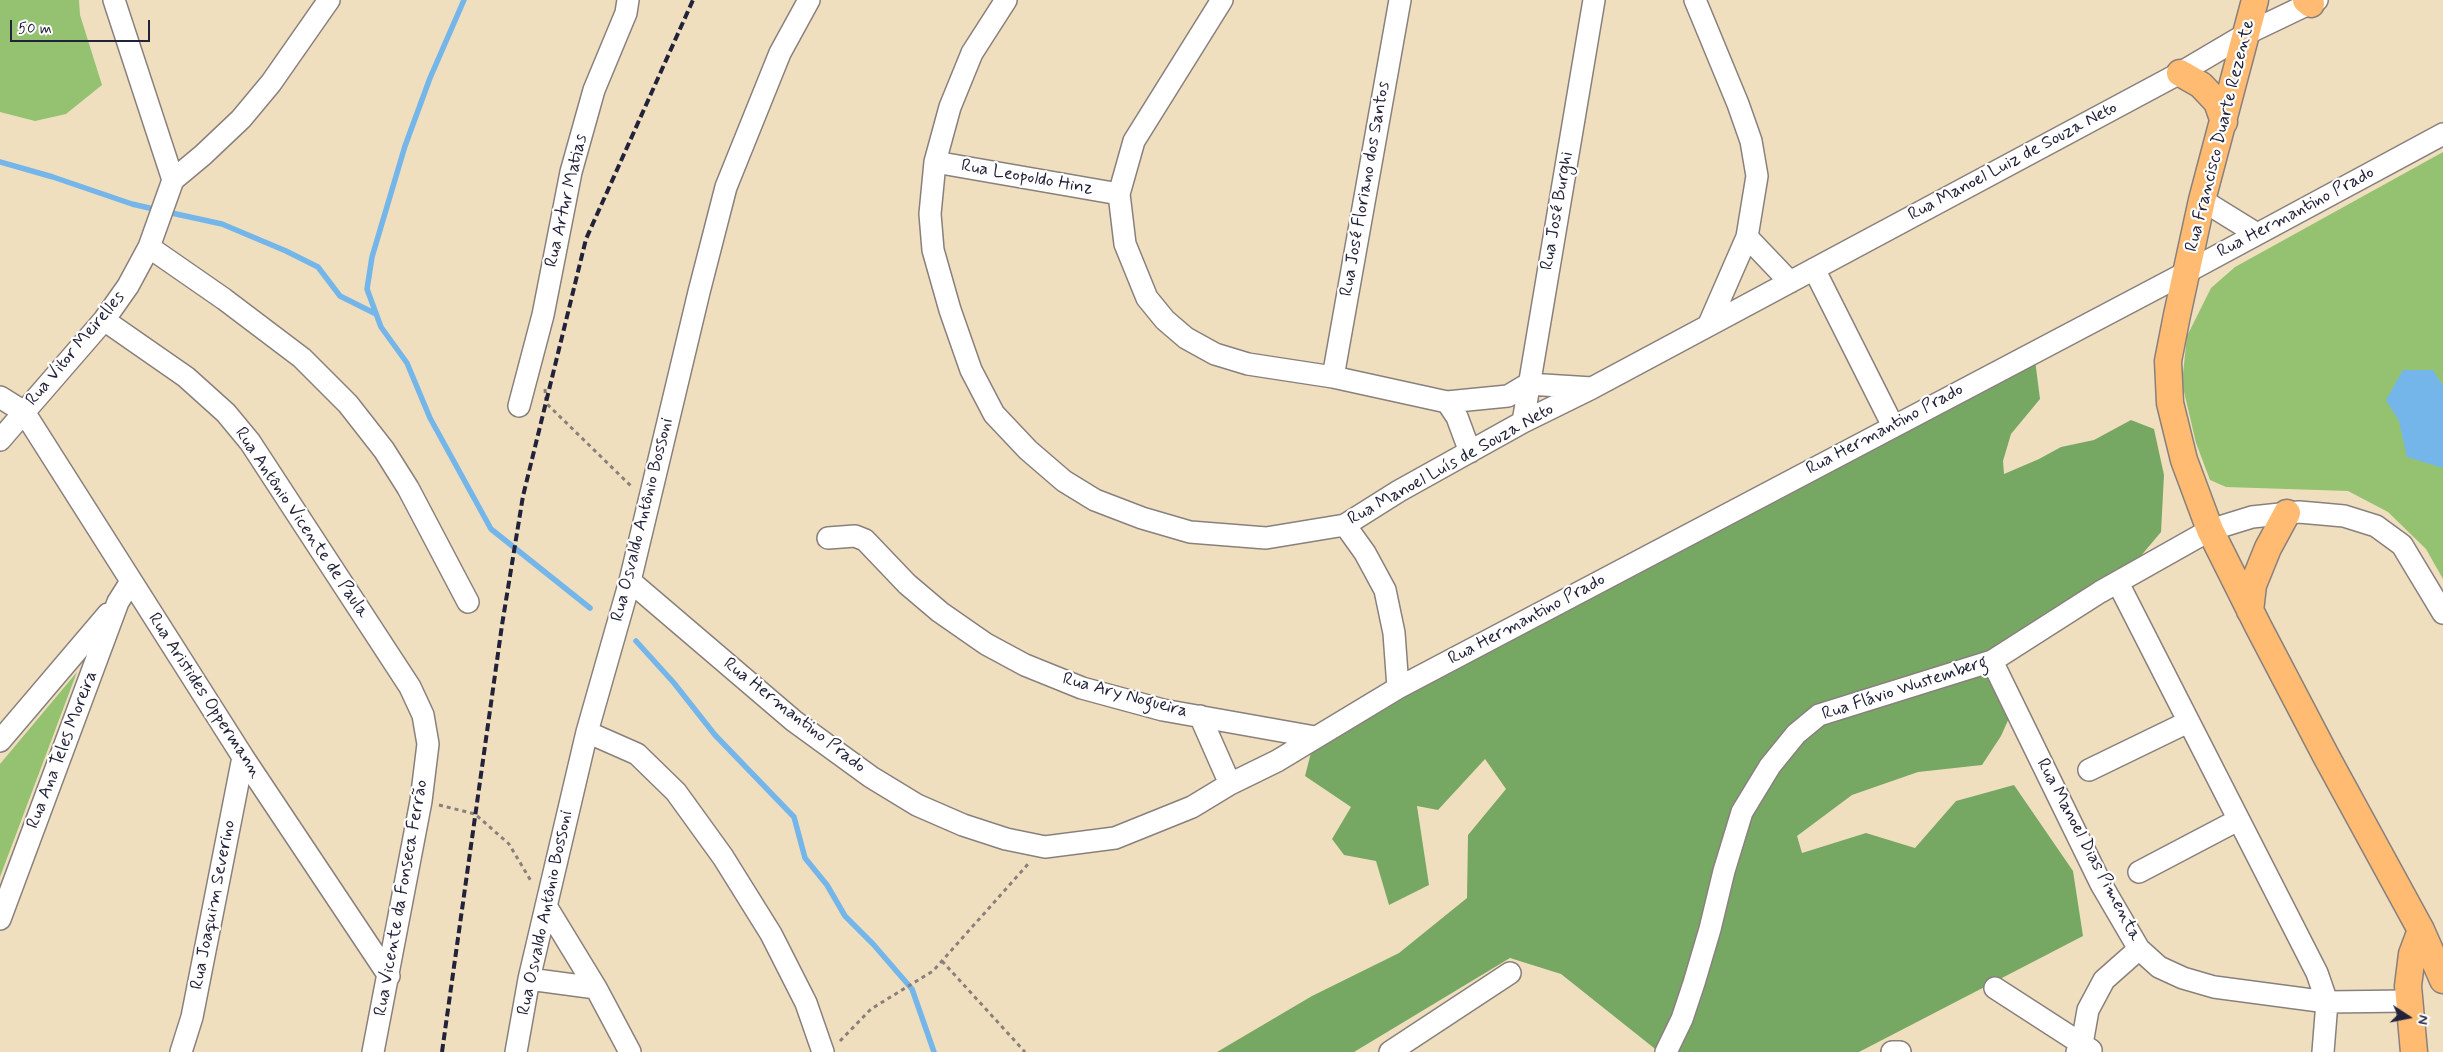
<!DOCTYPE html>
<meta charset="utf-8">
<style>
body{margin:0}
#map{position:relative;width:2443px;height:1052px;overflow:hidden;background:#f0dfbf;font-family:Mynerve,sans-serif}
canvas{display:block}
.north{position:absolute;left:2383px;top:992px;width:50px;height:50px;-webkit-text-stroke:4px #fff;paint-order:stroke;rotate:101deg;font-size:14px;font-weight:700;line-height:20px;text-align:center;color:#22223b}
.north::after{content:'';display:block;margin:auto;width:18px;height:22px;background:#22223b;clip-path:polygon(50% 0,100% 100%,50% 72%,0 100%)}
.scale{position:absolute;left:10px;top:20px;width:140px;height:22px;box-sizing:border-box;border:2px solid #22223b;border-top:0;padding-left:6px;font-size:15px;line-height:18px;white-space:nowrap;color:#22223b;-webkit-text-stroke:4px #fff;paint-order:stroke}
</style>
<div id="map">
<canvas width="2443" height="1052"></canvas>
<div class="north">N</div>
<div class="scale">50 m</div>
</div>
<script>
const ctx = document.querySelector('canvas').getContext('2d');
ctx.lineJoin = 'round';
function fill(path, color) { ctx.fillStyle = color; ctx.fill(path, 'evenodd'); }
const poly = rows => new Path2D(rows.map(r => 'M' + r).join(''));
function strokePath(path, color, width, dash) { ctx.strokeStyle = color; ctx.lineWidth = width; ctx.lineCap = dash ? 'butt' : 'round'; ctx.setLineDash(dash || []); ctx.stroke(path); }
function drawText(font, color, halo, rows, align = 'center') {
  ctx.font = font + ' Mynerve,sans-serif'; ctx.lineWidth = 4.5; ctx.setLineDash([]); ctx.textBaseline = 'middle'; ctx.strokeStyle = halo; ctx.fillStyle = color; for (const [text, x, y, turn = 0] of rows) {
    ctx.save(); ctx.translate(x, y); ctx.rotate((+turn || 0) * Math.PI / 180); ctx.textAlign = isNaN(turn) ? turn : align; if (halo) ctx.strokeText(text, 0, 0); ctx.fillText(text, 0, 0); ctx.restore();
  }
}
fill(poly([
 [0,0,79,0,80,15,102,85,66,114,35,121,0,112],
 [2443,152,2443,579,2426,549,2388,512,2348,491,2226,487,2210,480,2196,443,2182,383,2187,336,2211,288,2235,267],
 [77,672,0,877,0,764]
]), '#94c271');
fill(poly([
 [2034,352,2040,399,2011,434,2003,461,2004,474,2039,459,2061,447,2094,440,2131,420,2154,429,2164,475,2161,532,2118,583,1992,661,2014,707,2001,736,1982,765,1918,772,1852,795,1797,836,1802,853,1866,833,1915,848,1956,801,2014,785,2073,871,2083,936,1859,1052,1659,1052,1561,974,1510,958,1354,1052,1217,1052,1312,996,1399,953,1467,898,1468,835,1506,789,1485,759,1438,810,1417,806,1429,885,1389,905,1376,861,1344,855,1332,839,1351,807,1305,776,1315,737]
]), '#77a863');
fill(poly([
 [2403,370,2433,370,2443,386,2443,468,2407,457,2399,421,2386,400]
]), '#75b6ea');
strokePath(poly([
 [464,0,430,78,405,146,372,257,367,289,381,327,407,363,430,418,491,529,590,608],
 [0,162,53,177,132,204,158,210],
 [167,212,222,224,286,251,318,267,340,296,376,314],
 [636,641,674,683,715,735,794,817,805,858,827,885,845,916,873,944,912,989,934,1052]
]), '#75b6ea', 5.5);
const minor = poly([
 [114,0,173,180],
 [1006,0,972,53,950,107,935,162,930,214,933,250,950,310,971,370,994,414,1028,450,1064,481,1095,500,1142,518,1190,532,1266,538,1345,525,1399,491,1523,422,1592,388,2180,73,2246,34,2317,0],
 [1222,0,1134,141,1119,194,1125,244,1147,298,1165,320,1186,338,1215,354,1248,364,1333,377,1447,402,1457,417,1470,452],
 [1695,0,1738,104,1751,141,1757,176,1747,237,1709,324],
 [935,162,1119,194],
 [2202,200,2257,234],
 [1747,237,1790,282],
 [149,247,224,299,302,358,348,404,384,450,408,488,468,602],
 [1814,269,1893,426],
 [104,320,186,377,226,413,250,442,410,687,423,715,428,744,421,801,373,1052],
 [1333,377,1400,0],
 [0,397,24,412,243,757,389,976],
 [1447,402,1508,396,1528,384,1592,388],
 [519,406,543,315,571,172,594,90,626,13,628,0],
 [1523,422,1594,0],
 [0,440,104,320,128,286,149,247,173,180,203,155,241,119,271,83,329,0],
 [1345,525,1365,553,1385,590,1394,633,1398,688],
 [828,538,855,536,865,540,907,584,940,612,986,644,1025,665,1082,688,1163,710,1315,737],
 [630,581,794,721,871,777,917,805,963,825,1006,839,1045,847,1115,838,1192,807,1230,784,1277,761,1398,688,2187,272,2443,134],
 [2118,583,2317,973,2327,1002,2323,1052],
 [1992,661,2101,884,2139,949,2159,967,2183,978,2214,987,2327,1002,2408,1001],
 [1200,716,1230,784],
 [587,732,637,754,676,792,723,857,771,934,806,1003,823,1052],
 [0,741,108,614],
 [2089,770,2188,722],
 [2139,872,2238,820],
 [546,906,596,988,630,1052],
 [0,919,118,602,130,583],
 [529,979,596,988],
 [1995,988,2091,1050],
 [181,1052,192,1017,243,757],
 [516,1052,529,979,587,732,630,581,699,292,726,187,780,53,809,0],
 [1390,1052,1510,973],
 [1666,1052,1682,1019,1694,983,1710,929,1724,871,1742,812,1770,766,1796,734,1819,715,1992,661,2100,592,2210,530,2252,517,2299,512,2322,514,2344,516,2376,526,2402,545,2443,613],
 [1892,1052,1900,1052],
 [2077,1052,2082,1044,2088,1010,2104,980,2139,949]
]);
const major = poly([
 [2255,0,2202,200,2177,315,2168,361,2170,403,2184,460,2210,530,2258,626,2326,756,2421,930,2443,980],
 [2306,0,2311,4],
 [2180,73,2201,85,2217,102,2224,122],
 [2250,611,2253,585,2268,548,2287,513],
 [2414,1052,2408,986,2412,954,2421,930]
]);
strokePath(minor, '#89807d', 24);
strokePath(major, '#89807d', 29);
strokePath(poly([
 [545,389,546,403,632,487],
 [439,805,475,814,509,844,531,881],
 [942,961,1025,1052],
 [840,1041,871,1009,933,971,1029,863]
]), '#89807d', 3, [4, 4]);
strokePath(minor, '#fff', 21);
strokePath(major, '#febb71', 26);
strokePath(poly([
 [442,1052,502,625,523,496,586,239,693,0]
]), '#22223b', 4, [8, 4]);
drawText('18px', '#22223b', '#fff', [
 ["Rua Francisco Duarte Rezente",2221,136,-76],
 ["Rua Manoel Luiz de Souza Neto",2013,162,-28],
 ["Rua Leopoldo Hinz",1027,178,10],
 ["Rua José Floriano dos Santos",1366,189,-80],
 ["Rua Artur Matias",567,201,-77],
 ["Rua José Burghi",1558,211,-80],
 ["Rua Hermantino Prado",2296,213,-28],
 ["Rua Vitor Meirelles",76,349,-50],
 ["Rua Hermantino Prado",1885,430,-28],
 ["Rua Manoel Luís de Souza Neto",1451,465,-29],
 ["Rua Osvaldo Antônio Bossoni",643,520,-76],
 ["Rua Antônio Vicente de Paula",301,523,56],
 ["Rua Hermantino Prado",1527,620,-28],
 ["Rua Flávio Wustemberg",1905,689,-18],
 ["Rua Aristides Oppermann",204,696,57],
 ["Rua Ary Nogueira",1125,696,15],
 ["Rua Hermantino Prado",794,716,38],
 ["Rua Ana Teles Moreira",63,750,-69],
 ["Rua Manoel Dias Pimenta",2088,850,62],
 ["Rua Vicente da Fonseca Ferrão",402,898,-80],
 ["Rua Joaquim Severino",214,905,-79],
 ["Rua Osvaldo Antônio Bossoni",546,913,-78]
]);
</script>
